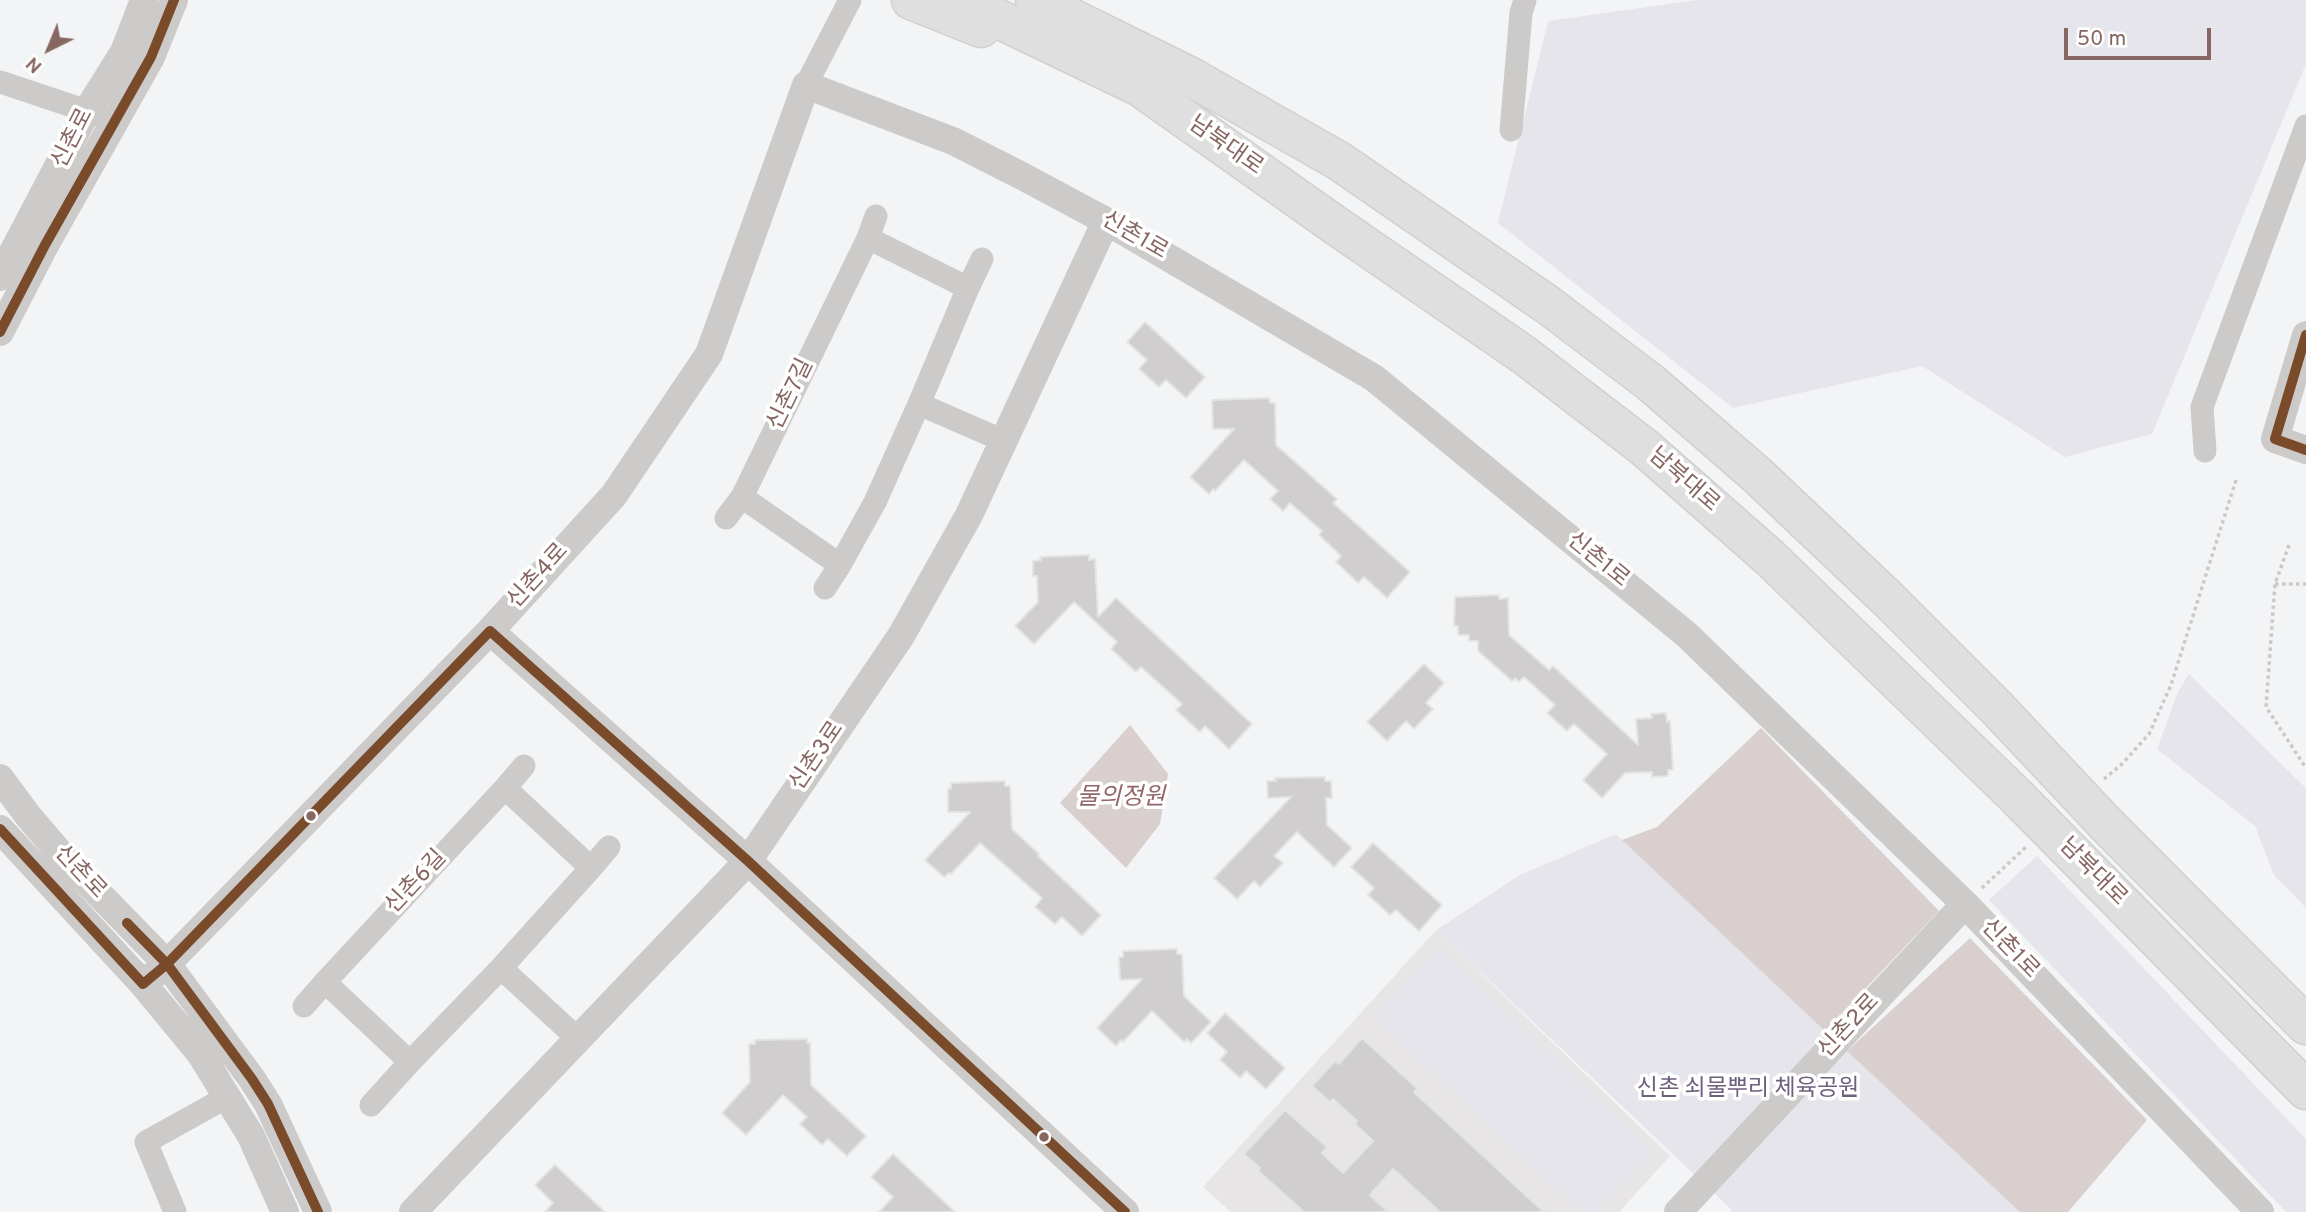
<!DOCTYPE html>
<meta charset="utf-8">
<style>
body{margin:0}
#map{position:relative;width:2306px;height:1212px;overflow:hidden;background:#f3f4f5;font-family:Overpass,sans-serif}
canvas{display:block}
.north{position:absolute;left:14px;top:14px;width:70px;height:70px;-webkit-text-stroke:5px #fff;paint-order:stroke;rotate:223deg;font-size:19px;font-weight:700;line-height:28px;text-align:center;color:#876762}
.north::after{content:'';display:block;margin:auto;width:24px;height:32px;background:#876762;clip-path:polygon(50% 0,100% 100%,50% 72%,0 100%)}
.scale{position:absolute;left:2064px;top:28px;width:147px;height:32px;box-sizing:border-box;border:4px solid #876762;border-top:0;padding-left:9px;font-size:21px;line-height:24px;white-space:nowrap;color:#876762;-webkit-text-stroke:5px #fff;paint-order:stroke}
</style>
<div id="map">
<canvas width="2306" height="1212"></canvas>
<div class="north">N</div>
<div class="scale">50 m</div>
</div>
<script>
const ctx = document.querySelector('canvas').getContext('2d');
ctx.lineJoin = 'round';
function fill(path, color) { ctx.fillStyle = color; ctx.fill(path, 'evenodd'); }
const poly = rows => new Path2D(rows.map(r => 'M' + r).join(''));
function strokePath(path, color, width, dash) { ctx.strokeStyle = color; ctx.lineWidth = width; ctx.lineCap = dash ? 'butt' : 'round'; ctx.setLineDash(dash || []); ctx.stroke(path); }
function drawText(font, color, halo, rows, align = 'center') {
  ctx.font = font + ' Overpass,"Noto Sans KR",sans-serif'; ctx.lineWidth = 7; ctx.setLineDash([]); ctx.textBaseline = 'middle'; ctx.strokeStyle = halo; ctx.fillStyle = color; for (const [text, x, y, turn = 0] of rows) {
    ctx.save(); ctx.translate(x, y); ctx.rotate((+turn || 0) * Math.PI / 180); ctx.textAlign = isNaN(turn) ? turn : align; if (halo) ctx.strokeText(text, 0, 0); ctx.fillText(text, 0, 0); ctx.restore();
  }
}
fill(poly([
 [1436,930,1670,1156,1619,1212,1231,1212,1203,1187]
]), '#e7e5e6');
fill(poly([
 [1697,0,2306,0,2306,64,2152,434,2065,457,1922,366,1733,408,1498,223,1548,21],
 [2189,674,2306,788,2306,908,2274,875,2255,826,2157,749,2178,692],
 [1616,834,2020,1212,1731,1212,1732,1210,1436,930,1520,875],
 [2037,856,2306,1139,2306,1212,2286,1212,1989,900],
 [1438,946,1655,1153,1597,1212,1580,1212,1374,1018]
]), '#e6e5eb');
fill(poly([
 [1130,725,1168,774,1160,824,1126,868,1060,803],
 [1761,728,1939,911,1825,1031,1622,840,1657,827],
 [1970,938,2147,1120,2068,1212,2020,1212,1847,1051]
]), '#dacfcf');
const building = poly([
 [1145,322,1205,377,1186,398,1166,380,1159,387,1139,369,1147,360,1127,342,1145,322],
 [1269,398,1270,403,1275,403,1276,445,1337,499,1333,503,1410,572,1387,598,1364,577,1358,583,1336,562,1341,556,1319,535,1322,531,1290,503,1283,511,1270,499,1278,491,1244,460,1215,491,1213,489,1209,494,1190,477,1234,429,1213,429,1212,400,1269,398],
 [1089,555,1089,560,1095,559,1098,617,1116,598,1252,724,1229,749,1205,726,1200,732,1176,710,1182,704,1141,667,1136,672,1111,649,1117,642,1074,602,1034,644,1015,626,1038,602,1037,576,1033,576,1033,561,1041,560,1040,557,1089,555],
 [1499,595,1499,599,1508,598,1509,635,1549,670,1553,666,1638,745,1636,719,1652,718,1651,714,1666,713,1667,722,1670,721,1673,770,1668,770,1668,776,1652,777,1652,772,1625,773,1602,798,1583,780,1607,754,1574,724,1567,731,1547,713,1555,705,1524,677,1519,682,1515,678,1512,681,1478,651,1478,641,1469,641,1469,635,1458,635,1458,626,1454,626,1455,597,1499,595],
 [1424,664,1444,683,1426,703,1433,709,1414,729,1406,721,1387,741,1367,722,1424,664],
 [1325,777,1325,781,1331,781,1332,798,1326,798,1327,825,1352,848,1334,867,1297,832,1274,856,1283,863,1260,887,1254,881,1237,899,1214,878,1291,797,1268,798,1267,781,1276,781,1275,778,1325,777],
 [1005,781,1005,786,1010,786,1012,829,1039,854,1038,856,1101,915,1082,936,1062,917,1055,924,1035,907,1042,898,980,843,951,874,949,873,944,877,925,860,970,812,948,812,948,789,951,789,951,783,1005,781],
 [1373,843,1442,905,1419,931,1396,910,1390,915,1368,895,1374,888,1351,867,1373,843],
 [1177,949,1177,954,1182,954,1184,996,1211,1022,1191,1043,1187,1039,1184,1042,1152,1011,1123,1042,1121,1040,1116,1046,1097,1028,1142,979,1120,980,1119,957,1123,957,1123,951,1177,949],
 [1225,1013,1285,1068,1266,1089,1246,1071,1240,1078,1220,1060,1227,1052,1207,1033,1225,1013],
 [1362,1038,1417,1088,1414,1092,1544,1212,1440,1212,1393,1169,1370,1195,1388,1212,1304,1212,1258,1171,1260,1168,1244,1154,1285,1110,1327,1147,1322,1153,1343,1173,1373,1141,1355,1124,1357,1121,1333,1099,1330,1102,1312,1086,1335,1061,1339,1064,1362,1038],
 [807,1039,807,1043,810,1043,811,1085,866,1136,847,1156,828,1139,822,1145,800,1124,807,1117,783,1095,746,1135,722,1113,750,1082,749,1044,755,1044,755,1040,807,1039],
 [893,1154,955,1212,879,1212,893,1197,871,1177,893,1154],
 [555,1165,605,1212,545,1212,553,1203,535,1185,555,1165]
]);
fill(building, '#d0cece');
strokePath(building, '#e3e4e4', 2);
const trunk = poly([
 [911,0,981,28],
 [959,0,1140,87,1335,225,1524,355,1645,448,1769,557,2015,795,2306,1090],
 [1035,0,1193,78,1339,161,1548,305,1651,383,1757,475,1889,600,1995,706,2105,823,2306,1025]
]);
strokePath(trunk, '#d1d0d0', 41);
strokePath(poly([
 [2289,545,2275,584,2266,707,2306,768],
 [2275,584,2306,584],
 [2104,779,2122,764,2149,734,2171,685,2237,477],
 [1982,888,2027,846]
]), '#cac9c8', 3.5, [3.5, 3.5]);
strokePath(poly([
 [0,82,114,120],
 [806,85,850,0],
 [1511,130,1521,13,1525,0],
 [868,238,876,216],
 [968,288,982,259],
 [919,404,968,288,868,238,742,497,840,565,875,502,919,404,1004,441],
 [2205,451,2202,407,2306,126],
 [726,518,742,497],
 [825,588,840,565],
 [505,788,524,766],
 [591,868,609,847],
 [501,968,410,1062,325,982,505,788,591,868,501,968,577,1038],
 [304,1006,325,982],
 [371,1105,410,1062],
 [175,1212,146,1142,227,1097]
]), '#cdcaca', 23);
strokePath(poly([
 [0,277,87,111,124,52,144,0],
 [0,332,45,245,151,57,174,0],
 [2306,335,2275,439,2306,450],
 [490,631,748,861,1125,1212],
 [0,778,29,817,65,859,167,964,252,1079,268,1104,318,1212],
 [0,829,143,984,200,1053,251,1136,285,1212],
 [143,984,167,964,490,631,614,495,709,354,806,85,953,141,1022,176,1106,221,1374,378,1687,635,1965,904,2260,1212],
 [413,1212,748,861,901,636,969,515,1106,221],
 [1678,1212,1965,904]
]), '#cdcaca', 28);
strokePath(trunk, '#e0dfdf', 38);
strokePath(poly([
 [0,332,45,245,151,57,174,0],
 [2306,335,2275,439,2306,450],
 [0,829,143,984,167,964,490,631,748,861,1125,1212],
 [127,923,167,964,252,1079,268,1104,318,1212]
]), '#7a4b2a', 10);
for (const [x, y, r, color] of [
 [311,816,6,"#876762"],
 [1044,1137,6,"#876762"]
]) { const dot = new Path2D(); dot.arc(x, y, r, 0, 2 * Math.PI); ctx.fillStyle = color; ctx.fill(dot); strokePath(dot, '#fff', 2.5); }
drawText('23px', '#876762', '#fff', [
 ["신촌로",74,139,-63],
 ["남북대로",1225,147,35],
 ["신촌1로",1134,237,30],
 ["신촌7길",792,395,-64],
 ["남북대로",1683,481,41],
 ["신촌1로",1597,561,39],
 ["신촌4로",539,577,-48],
 ["신촌3로",818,757,-56],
 ["신촌로",79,873,47],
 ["남북대로",2092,873,45],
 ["신촌6길",417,883,-47],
 ["신촌1로",2009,950,46],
 ["신촌2로",1850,1027,-47]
]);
drawText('23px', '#6f617d', '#fff', [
 ["신촌 쇠물뿌리 체육공원",1748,1090]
]);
drawText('italic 24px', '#926768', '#fff', [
 ["물의정원",1121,799]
]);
</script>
